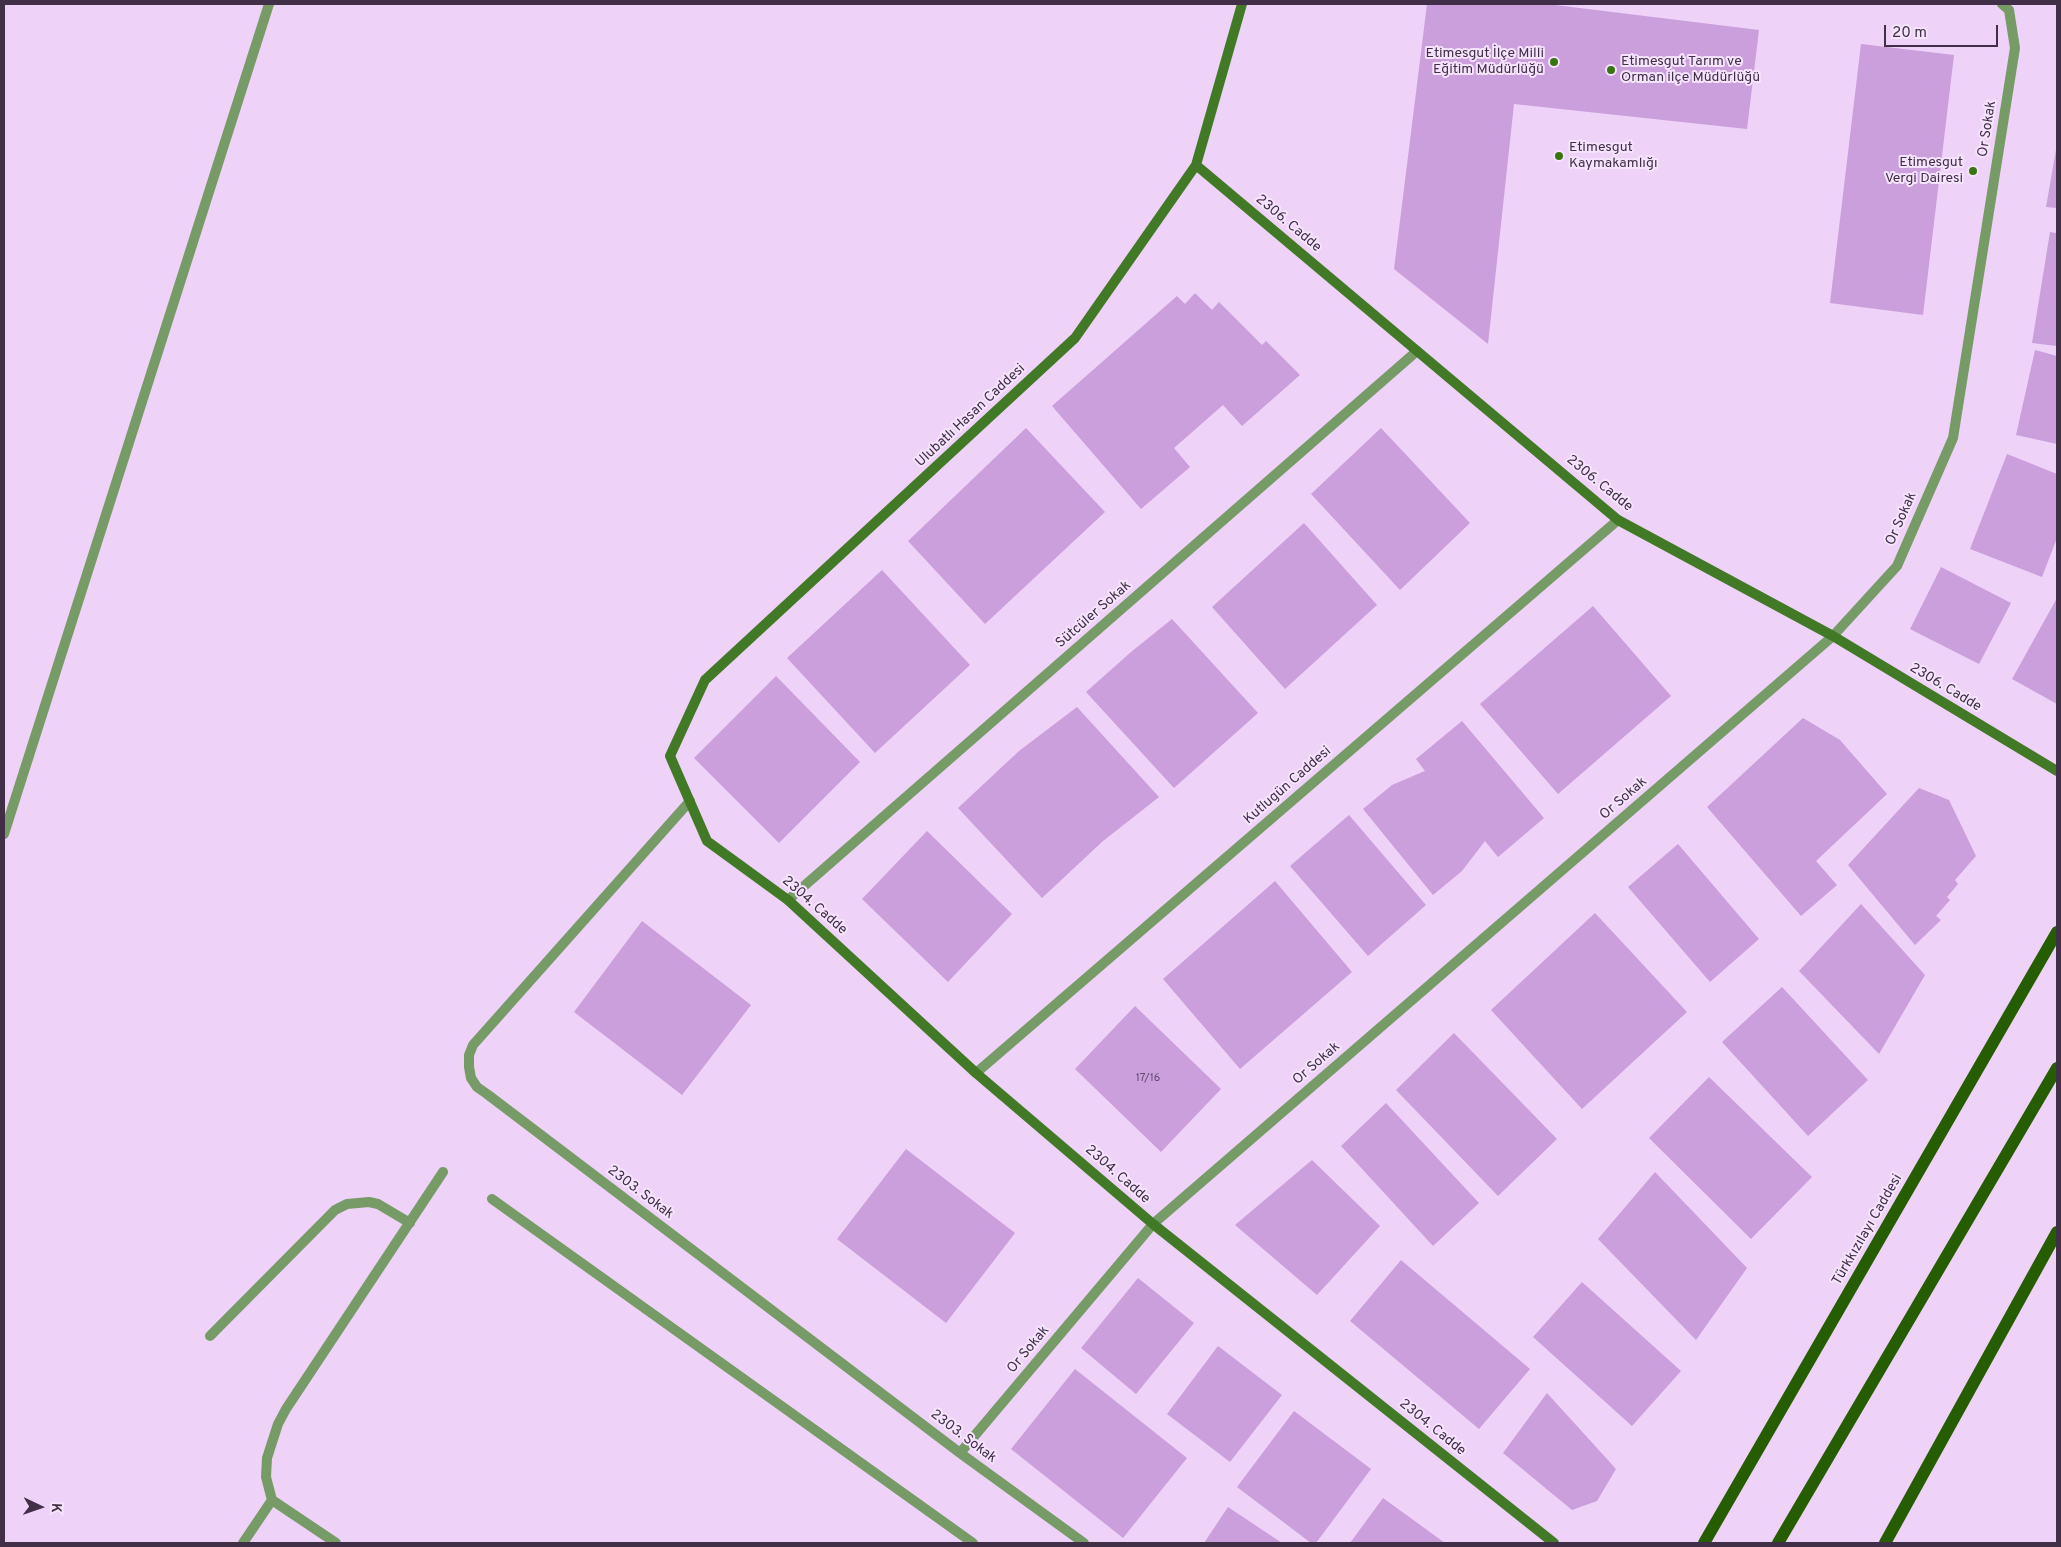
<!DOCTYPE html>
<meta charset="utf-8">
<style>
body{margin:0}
#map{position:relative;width:2061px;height:1547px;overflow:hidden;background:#eed2f8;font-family:Overpass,sans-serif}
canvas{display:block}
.frame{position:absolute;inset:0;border:5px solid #412f48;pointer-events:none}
.north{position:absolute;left:15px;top:1482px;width:50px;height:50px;-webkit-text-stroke:4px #f6e3fd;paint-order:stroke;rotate:93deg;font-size:14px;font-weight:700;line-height:20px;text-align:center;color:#412f48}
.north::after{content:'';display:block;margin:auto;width:18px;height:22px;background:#412f48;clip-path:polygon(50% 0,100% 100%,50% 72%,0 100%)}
.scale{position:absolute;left:1884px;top:25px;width:114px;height:22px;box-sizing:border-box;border:2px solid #412f48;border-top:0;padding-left:6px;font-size:15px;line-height:18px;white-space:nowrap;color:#412f48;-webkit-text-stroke:4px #f6e3fd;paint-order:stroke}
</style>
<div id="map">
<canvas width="2061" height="1547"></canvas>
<div class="frame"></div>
<div class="north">K</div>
<div class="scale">20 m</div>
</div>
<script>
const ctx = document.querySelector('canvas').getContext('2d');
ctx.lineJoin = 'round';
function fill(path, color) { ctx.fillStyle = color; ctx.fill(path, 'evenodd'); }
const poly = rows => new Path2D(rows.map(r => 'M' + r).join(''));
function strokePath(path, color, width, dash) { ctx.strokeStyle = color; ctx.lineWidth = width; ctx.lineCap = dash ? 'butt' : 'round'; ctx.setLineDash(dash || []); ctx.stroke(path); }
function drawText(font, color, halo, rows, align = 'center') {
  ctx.font = font + ' Overpass,sans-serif'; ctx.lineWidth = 4; ctx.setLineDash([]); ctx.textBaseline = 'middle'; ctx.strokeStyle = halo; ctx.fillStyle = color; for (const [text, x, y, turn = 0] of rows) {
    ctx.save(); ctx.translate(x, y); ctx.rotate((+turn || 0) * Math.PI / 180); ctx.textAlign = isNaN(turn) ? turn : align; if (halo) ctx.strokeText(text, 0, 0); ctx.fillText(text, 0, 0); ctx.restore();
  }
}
fill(poly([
 [1427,4,1547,4,1759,30,1747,129,1514,104,1488,344,1394,269],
 [1861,44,1954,55,1923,315,1830,303],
 [2056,150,2057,150,2057,208,2046,207],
 [2050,232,2057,233,2057,346,2032,343],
 [1195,293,1212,310,1219,302,1262,345,1266,341,1300,375,1242,426,1223,405,1174,448,1190,467,1141,509,1052,406,1177,296,1185,304],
 [2035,350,2057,356,2057,444,2016,435],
 [1026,428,1105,512,985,624,908,541],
 [1381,428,1470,523,1400,590,1311,494],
 [2007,454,2057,474,2057,538,2042,577,1970,549],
 [1304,523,1377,605,1285,689,1212,607],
 [1941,567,2011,603,1979,664,1910,629],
 [882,570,970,665,875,753,787,658],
 [2057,598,2057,704,2012,679],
 [1593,606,1671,696,1558,794,1480,704],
 [1172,619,1258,713,1174,788,1086,692,1131,652],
 [776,676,860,762,779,843,694,758],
 [1077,707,1159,797,1103,841,1042,898,958,808,1019,751],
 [1803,718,1840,740,1887,794,1816,861,1837,885,1801,916,1707,807],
 [1462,721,1544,818,1498,857,1485,841,1462,871,1433,895,1363,809,1392,785,1425,771,1416,759],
 [1919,788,1949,800,1976,856,1955,880,1958,884,1947,897,1950,900,1936,916,1941,920,1915,945,1848,865],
 [1349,815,1426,905,1368,956,1290,866],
 [927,831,1012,914,948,982,862,899],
 [1678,844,1759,939,1710,982,1628,887],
 [1275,881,1352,972,1240,1069,1163,979],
 [1861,904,1925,975,1879,1054,1799,971],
 [1595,913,1687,1012,1582,1109,1491,1010],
 [642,921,751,1005,682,1095,574,1012],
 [1782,987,1868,1080,1808,1136,1722,1042],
 [1135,1006,1221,1089,1161,1152,1075,1069],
 [1454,1033,1557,1139,1498,1196,1396,1090],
 [1709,1077,1812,1177,1751,1239,1649,1138],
 [1386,1103,1479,1203,1433,1246,1341,1146],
 [906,1149,1015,1233,946,1323,837,1239],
 [1312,1160,1380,1226,1317,1295,1235,1225],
 [1655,1172,1747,1268,1696,1340,1598,1239],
 [1401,1260,1530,1369,1479,1429,1350,1321],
 [1138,1278,1194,1323,1136,1394,1081,1348],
 [1582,1282,1681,1371,1632,1426,1533,1337],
 [1218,1346,1282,1395,1230,1462,1167,1414],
 [1075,1369,1187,1458,1123,1538,1011,1449],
 [1547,1393,1616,1469,1597,1501,1572,1510,1503,1453],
 [1294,1411,1371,1469,1316,1543,1311,1543,1237,1487],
 [1383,1498,1445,1543,1350,1543],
 [1228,1507,1282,1543,1204,1543]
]), '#cb9edc');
strokePath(poly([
 [492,1199,973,1543],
 [210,1336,335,1210,347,1204,369,1202,378,1204,410,1223],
 [272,1500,266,1477,267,1458,278,1424,286,1409,443,1172],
 [243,1543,272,1500,336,1543]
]), '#769b67', 10);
strokePath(poly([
 [690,801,473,1045,469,1055,469,1067,471,1078,477,1087,487,1094,960,1453,1084,1543],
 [4,834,269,4],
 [788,900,1417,351],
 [976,1073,1618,520],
 [960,1453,1153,1224,1833,636,1897,566,1953,438,2015,48,2009,10,2002,4]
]), '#769b67', 10);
strokePath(poly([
 [1242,4,1196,165,1075,338,705,680,670,756,707,841,788,900,976,1073,1153,1224,1554,1543],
 [1196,165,1618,520,1833,636,2057,771]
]), '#427926', 10);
strokePath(poly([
 [1704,1543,2057,932],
 [1778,1543,2057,1068],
 [1885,1543,2057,1232]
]), '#265d00', 12);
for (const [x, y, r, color] of [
 [1554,62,5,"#37750f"],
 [1611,70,5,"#37750f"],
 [1559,156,5,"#37750f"],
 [1973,171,5,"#37750f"]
]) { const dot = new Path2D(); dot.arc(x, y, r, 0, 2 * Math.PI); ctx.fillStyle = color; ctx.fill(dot); strokePath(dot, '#f6e3fd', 2); }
drawText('11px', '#644b6d', null, [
 ["17/16",1148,1079]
]);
drawText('14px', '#412f48', '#f6e3fd', [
 ["Etimesgut İlçe Milli",1544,54],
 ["Eğitim Müdürlüğü",1544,70],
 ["Etimesgut Tarım ve",1621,62,"left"],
 ["Orman ilçe Müdürlüğü",1621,78,"left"],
 ["Etimesgut",1569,148,"left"],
 ["Kaymakamlığı",1569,164,"left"],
 ["Etimesgut",1963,163],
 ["Vergi Dairesi",1963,179]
], 'right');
drawText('14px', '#412f48', '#f6e3fd', [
 ["Or Sokak",1988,129,-81],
 ["2306. Cadde",1288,224,40],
 ["Ulubatlı Hasan Caddesi",971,416,-43],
 ["2306. Cadde",1599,484,39],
 ["Or Sokak",1902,519,-66],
 ["Sütcüler Sokak",1094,615,-41],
 ["2306. Cadde",1945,688,31],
 ["Kutlugün Caddesi",1288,786,-41],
 ["Or Sokak",1624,799,-41],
 ["2304. Cadde",814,906,41],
 ["Or Sokak",1317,1064,-41],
 ["2304. Cadde",1117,1175,41],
 ["2303. Sokak",640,1193,37],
 ["Türkkızılayı Caddesi",1868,1230,-60],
 ["Or Sokak",1029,1350,-50],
 ["2304. Cadde",1432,1428,39],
 ["2303. Sokak",963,1437,37]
]);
</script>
